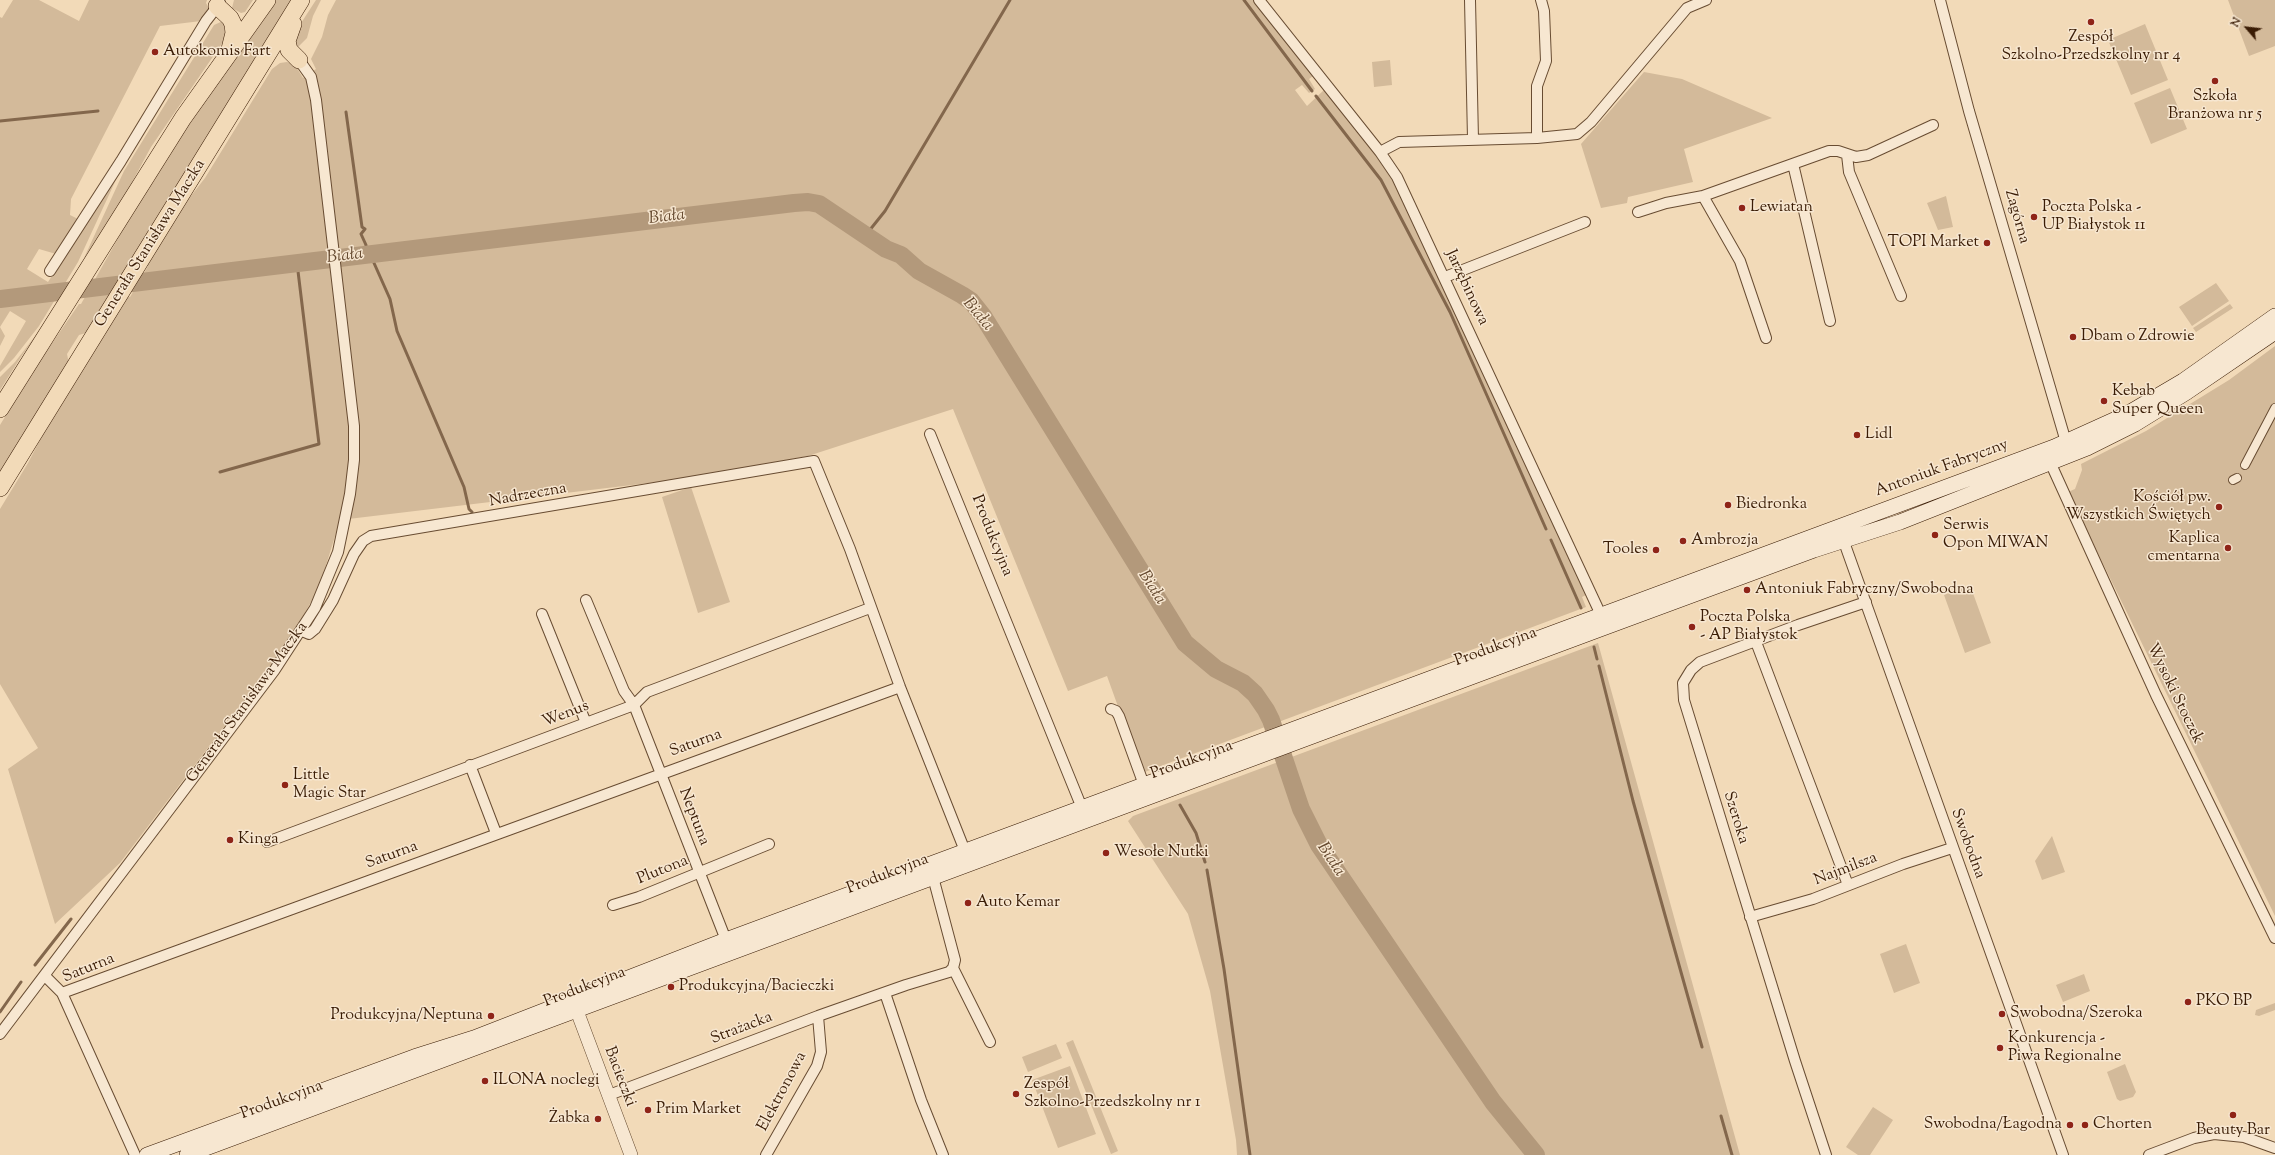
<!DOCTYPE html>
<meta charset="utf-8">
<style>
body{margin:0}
#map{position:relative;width:2275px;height:1155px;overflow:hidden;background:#f2dab8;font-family:"Sorts Mill Goudy",serif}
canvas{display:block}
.north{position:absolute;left:2227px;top:8px;width:40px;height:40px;-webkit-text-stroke:3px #f7e7d1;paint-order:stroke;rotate:298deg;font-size:11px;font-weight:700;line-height:16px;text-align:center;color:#3a1c05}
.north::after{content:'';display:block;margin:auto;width:14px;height:18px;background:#3a1c05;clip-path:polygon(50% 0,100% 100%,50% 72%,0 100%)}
</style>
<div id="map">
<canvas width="2275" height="1155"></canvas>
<div class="north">N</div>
</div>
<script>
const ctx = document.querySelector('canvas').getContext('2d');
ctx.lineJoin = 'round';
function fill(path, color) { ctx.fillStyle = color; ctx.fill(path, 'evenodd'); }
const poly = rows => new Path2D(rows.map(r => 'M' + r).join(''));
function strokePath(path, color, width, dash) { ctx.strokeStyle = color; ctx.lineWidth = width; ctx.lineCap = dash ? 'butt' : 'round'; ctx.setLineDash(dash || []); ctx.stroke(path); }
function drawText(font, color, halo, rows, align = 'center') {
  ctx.font = font + ' "Sorts Mill Goudy",serif'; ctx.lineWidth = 3; ctx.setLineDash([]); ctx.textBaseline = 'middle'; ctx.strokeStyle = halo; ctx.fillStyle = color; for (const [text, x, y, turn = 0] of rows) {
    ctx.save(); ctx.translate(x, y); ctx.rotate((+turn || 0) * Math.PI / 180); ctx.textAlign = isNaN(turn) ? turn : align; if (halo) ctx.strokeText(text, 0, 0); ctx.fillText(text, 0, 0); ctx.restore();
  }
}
fill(poly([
 [13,0,39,0,79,21,89,0,207,0,206,3,209,8,201,21,160,26,71,199,70,215,78,219,56,254,39,249,27,269,48,282,120,171,78,262,39,326,14,358,0,372,0,366,26,321,10,311,0,327,5,336,0,346,0,17,2,18],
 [234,0,253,0,245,12,241,13,232,8],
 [276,0,294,0,89,332,79,335,67,354,69,364,0,475,0,425,31,374,79,304,81,304,142,196,194,114],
 [316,0,321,0,313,16,307,38,297,48,292,37],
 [336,0,1254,0,1313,76,1309,79,1315,89,1309,93,1302,85,1295,90,1307,106,1324,90,1376,156,1393,181,1432,262,1586,595,1582,597,1586,607,1142,773,1107,676,1068,691,953,409,808,456,674,480,340,520,319,588,287,644,120,863,55,924,8,769,38,748,0,684,0,509,28,463,63,396,127,296,130,297,148,266,145,264,169,224,205,178,272,69,280,63,287,62,295,65,303,78,316,69,311,59,322,37,328,15],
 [2228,0,2275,0,2275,46,2249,56],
 [223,21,229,25,223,42,151,147,116,212,84,258,124,171,214,25],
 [2145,24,2168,80,2131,95,2108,40],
 [1390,60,1392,85,1374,87,1372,62],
 [1644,72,1682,79,1772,118,1684,149,1693,182,1628,197,1627,203,1601,208,1581,144],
 [2170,88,2187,129,2151,144,2134,103],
 [1946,196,1953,227,1938,230,1927,203],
 [2216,283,2229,301,2192,326,2179,307],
 [2230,304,2233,308,2196,332,2193,328],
 [40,330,21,357,0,390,0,377,15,362],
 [2275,346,2275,916,2068,492,2075,489,2082,470,2081,464,2146,431,2229,380],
 [691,487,730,602,698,613,662,497],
 [1970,585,1991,643,1965,653,1944,595],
 [1598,643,1740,1155,1237,1155,1236,1140,1210,991,1188,914,1128,821,1133,816],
 [2052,836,2065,872,2042,880,2035,861],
 [1906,944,1920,983,1894,993,1880,954],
 [2084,974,2090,991,2063,1002,2056,985],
 [2275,1003,2275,1010,2259,1016,2255,1015,2256,1010],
 [1073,1040,1118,1151,1111,1154,1066,1043],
 [1056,1044,1062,1058,1028,1072,1022,1057],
 [2125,1064,2136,1092,2133,1097,2120,1101,2117,1099,2107,1072],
 [1070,1066,1096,1134,1058,1148,1032,1080],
 [1873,1107,1893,1120,1870,1155,1858,1155,1846,1147]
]), '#d3ba9a');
strokePath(poly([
 [1244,0,1312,91],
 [1316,96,1381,180,1450,312,1546,529],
 [346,112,362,227,365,229,361,234,366,245,366,255],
 [0,121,98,111],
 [865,236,885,211,1010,0],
 [370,254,390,299,397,331,464,487,469,509,472,512],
 [220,472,319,444,297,263],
 [1551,540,1581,608],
 [1594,647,1597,659],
 [1599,666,1633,801,1702,1047],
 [1180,805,1196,833,1205,862],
 [1207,870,1224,969,1250,1155],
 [35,965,71,919],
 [0,1012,21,982],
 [1721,1116,1732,1155]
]), '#83674c', 3);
strokePath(poly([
 [0,299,794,203,808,202,819,204,886,249,901,255,919,271,962,295,971,301,983,316,1185,643,1216,669,1243,683,1255,694,1266,710,1271,720,1301,809,1319,845,1493,1102,1536,1155]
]), '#b3997b', 18);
const pedestrian = poly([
 [2245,465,2275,408],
 [2233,480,2237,478]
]);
const minor = poly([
 [1259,0,1380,152,1397,177,1601,615],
 [1470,0,1473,139],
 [1940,0,1969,111,2066,442],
 [1537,138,1537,86,1546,61,1544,11,1541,0],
 [1380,152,1399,142,1537,138,1577,134,1591,122,1687,8,1706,0],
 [1847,155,1849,172,1901,296],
 [1793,164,1830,321],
 [1703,196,1740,261,1766,338],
 [1638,212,1666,203,1703,196,1829,151,1838,151,1856,157,1868,155,1933,125],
 [50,271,121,161,206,21,220,3],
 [1445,277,1585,222],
 [930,434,1082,808],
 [2050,462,2156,695,2275,938],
 [1844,542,2063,1155],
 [586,600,624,691,634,705,726,940],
 [542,614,586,723],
 [302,631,309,634,315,629,333,600,354,554,363,541,371,536,814,461,850,549,900,687,965,851],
 [1756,642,1848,885],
 [1111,709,1116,711,1119,716,1144,785],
 [470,765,496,833],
 [267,842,634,705,647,692,870,608],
 [613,905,639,897,769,844],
 [1750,917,1813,899,1903,864,1952,848],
 [953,968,990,1042],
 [45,976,62,993],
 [885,993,921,1100,943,1155],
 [0,1034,274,671,315,608,338,552,350,494,354,460,354,426,316,100,311,77,299,60],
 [609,1095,818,1016,906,985,949,972,953,968,955,960,933,877],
 [135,1155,62,993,900,687],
 [766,1155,817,1066,821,1052,818,1016],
 [1826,1155,1795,1061,1684,700,1683,683,1691,670,1700,662,1798,625,1866,602],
 [2149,1155,2194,1138,2214,1134,2244,1137,2275,1148]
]);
const tertiary = poly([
 [577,1011,631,1155]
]);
const secondary = poly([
 [147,1155,414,1057,474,1038,726,940,2054,447,2127,414,2183,381,2275,316],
 [187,1155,1603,628,1814,550,1900,522,2087,448,2135,424,2187,392,2275,332]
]);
const trunk = poly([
 [217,6,230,18,233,24,234,33,230,49],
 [293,24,287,41,289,50,299,60],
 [0,409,183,118,267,0],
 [0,488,301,0]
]);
strokePath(pedestrian, '#684c32', 10);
strokePath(minor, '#684c32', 12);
strokePath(tertiary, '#684c32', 14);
strokePath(secondary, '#3a1c05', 16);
strokePath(trunk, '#3a1c05', 18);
strokePath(pedestrian, '#f7e7d1', 8);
strokePath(minor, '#f7e7d1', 10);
strokePath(tertiary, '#f7e7d1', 13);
strokePath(secondary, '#f7e7d1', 15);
strokePath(trunk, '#f2dab8', 17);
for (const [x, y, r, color] of [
 [2091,22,4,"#8f2418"],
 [155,52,4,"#8f2418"],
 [2215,81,4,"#8f2418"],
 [1742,208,4,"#8f2418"],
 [2034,217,4,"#8f2418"],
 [1987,243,4,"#8f2418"],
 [2073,337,4,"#8f2418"],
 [2104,401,4,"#8f2418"],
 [1857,435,4,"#8f2418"],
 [1728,505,4,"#8f2418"],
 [2219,507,4,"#8f2418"],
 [1935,535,4,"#8f2418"],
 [1683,541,4,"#8f2418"],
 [2228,548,4,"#8f2418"],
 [1656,550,4,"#8f2418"],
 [1747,590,4,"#8f2418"],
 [1692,627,4,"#8f2418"],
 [285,785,4,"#8f2418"],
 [230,840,4,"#8f2418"],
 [1106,853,4,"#8f2418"],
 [968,903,4,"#8f2418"],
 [671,987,4,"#8f2418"],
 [2188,1002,4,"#8f2418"],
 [2002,1014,4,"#8f2418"],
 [491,1016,4,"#8f2418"],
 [2000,1048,4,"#8f2418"],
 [485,1081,4,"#8f2418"],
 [1016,1094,4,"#8f2418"],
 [648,1110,4,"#8f2418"],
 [2233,1115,4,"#8f2418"],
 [598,1119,4,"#8f2418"],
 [2070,1125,4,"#8f2418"],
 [2085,1125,4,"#8f2418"]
]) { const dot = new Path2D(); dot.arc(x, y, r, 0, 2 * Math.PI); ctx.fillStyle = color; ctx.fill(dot); strokePath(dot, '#f7e7d1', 1.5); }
drawText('16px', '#3a1c05', '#f7e7d1', [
 ["Zespół",2091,38,"center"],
 ["Szkolno-Przedszkolny nr 4",2091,56,"center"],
 ["Autokomis Fart",163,52],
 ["Szkoła",2215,97,"center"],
 ["Branżowa nr 5",2215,115,"center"],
 ["Lewiatan",1750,208],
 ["Poczta Polska -",2042,208],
 ["UP Białystok 11",2042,226],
 ["TOPI Market",1979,243,"right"],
 ["Dbam o Zdrowie",2081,337],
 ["Kebab",2112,392],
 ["Super Queen",2112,410],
 ["Lidl",1865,435],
 ["Kościół pw.",2211,498,"right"],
 ["Wszystkich Świętych",2211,516,"right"],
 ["Biedronka",1736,505],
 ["Serwis",1943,526],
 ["Opon MIWAN",1943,544],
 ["Kaplica",2220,539,"right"],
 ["cmentarna",2220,557,"right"],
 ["Ambrozja",1691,541],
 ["Tooles",1648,550,"right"],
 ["Antoniuk Fabryczny/Swobodna",1755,590],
 ["Poczta Polska",1700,618],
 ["- AP Białystok",1700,636],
 ["Little",293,776],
 ["Magic Star",293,794],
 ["Kinga",238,840],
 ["Wesołe Nutki",1114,853],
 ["Auto Kemar",976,903],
 ["Produkcyjna/Bacieczki",679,987],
 ["PKO BP",2196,1002],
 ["Swobodna/Szeroka",2010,1014],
 ["Produkcyjna/Neptuna",483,1016,"right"],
 ["Konkurencja -",2008,1039],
 ["Piwa Regionalne",2008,1057],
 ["ILONA noclegi",493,1081],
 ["Zespół",1024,1085],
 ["Szkolno-Przedszkolny nr 1",1024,1103],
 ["Prim Market",656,1110],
 ["Żabka",590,1119,"right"],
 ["Swobodna/Łagodna",2062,1125,"right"],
 ["Chorten",2093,1125],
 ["Beauty Bar",2233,1131,"center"]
], 'left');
drawText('16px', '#3a1c05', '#f7e7d1', [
 ["Zagórna",2016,217,74],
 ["Generała Stanisława Maczka",151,244,-58],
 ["Jarzębinowa",1466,288,65],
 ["Antoniuk Fabryczny",1942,469,-20],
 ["Nadrzeczna",528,496,-10],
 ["Produkcyjna",991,536,68],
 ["Produkcyjna",1496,648,-20],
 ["Wysoki Stoczek",2174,694,64],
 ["Generała Stanisława Maczka",248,703,-54],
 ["Wenus",566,715,-21],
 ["Saturna",696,744,-20],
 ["Produkcyjna",1192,761,-20],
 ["Neptuna",693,817,69],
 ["Szeroka",1735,818,73],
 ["Swobodna",1967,844,70],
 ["Saturna",392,856,-20],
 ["Najmilsza",1846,870,-21],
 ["Plutona",663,871,-22],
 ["Produkcyjna",888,875,-21],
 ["Saturna",89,969,-22],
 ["Produkcyjna",585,988,-21],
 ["Strażacka",742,1029,-21],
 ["Bacieczki",619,1077,69],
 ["Elektronowa",783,1092,-62],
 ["Produkcyjna",282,1101,-20]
]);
drawText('italic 17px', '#64482e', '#f7e7d1', [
 ["Biała",667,218,-7],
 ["Biała",345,257,-7],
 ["Biała",977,315,50],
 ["Biała",1151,588,58],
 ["Biała",1330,860,57]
]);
</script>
